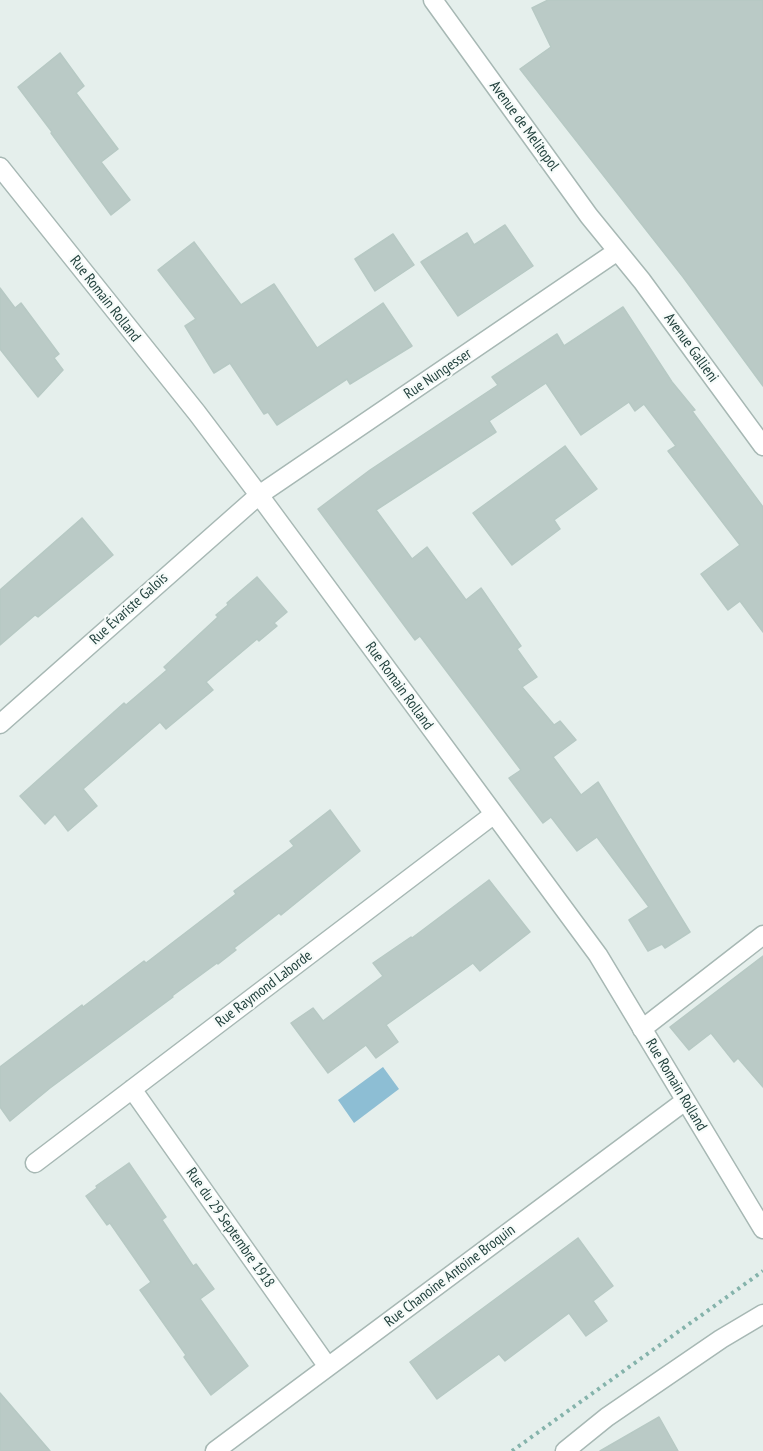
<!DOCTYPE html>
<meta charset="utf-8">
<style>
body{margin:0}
canvas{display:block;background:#e5efec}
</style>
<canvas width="763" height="1451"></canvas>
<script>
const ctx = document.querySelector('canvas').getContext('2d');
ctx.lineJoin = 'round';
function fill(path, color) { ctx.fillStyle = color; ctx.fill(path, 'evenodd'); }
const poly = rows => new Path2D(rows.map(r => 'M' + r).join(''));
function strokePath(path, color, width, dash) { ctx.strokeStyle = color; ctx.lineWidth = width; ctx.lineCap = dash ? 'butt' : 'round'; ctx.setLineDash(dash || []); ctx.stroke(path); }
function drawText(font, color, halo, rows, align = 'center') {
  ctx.font = font + ' "PT Sans Narrow",sans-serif'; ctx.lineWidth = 4.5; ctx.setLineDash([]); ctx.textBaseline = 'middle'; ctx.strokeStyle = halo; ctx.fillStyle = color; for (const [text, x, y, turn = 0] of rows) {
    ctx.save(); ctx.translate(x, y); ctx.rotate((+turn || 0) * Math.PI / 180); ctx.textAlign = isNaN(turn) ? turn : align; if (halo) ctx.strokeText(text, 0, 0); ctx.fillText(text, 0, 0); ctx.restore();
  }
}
fill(poly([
 [383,1067,399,1089,354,1123,338,1100]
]), '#8dbed4');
const building = poly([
 [548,0,763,0,763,386,683,277,520,69,551,47,532,8,548,0],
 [60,53,84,86,76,93,118,149,101,162,130,200,111,215,51,133,52,132,18,87,60,53],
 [505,225,533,266,458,316,421,262,467,233,474,245,505,225],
 [393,234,414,265,375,291,355,259,393,234],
 [194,242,241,305,274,284,317,348,383,303,412,346,350,384,347,379,277,425,268,412,264,414,230,363,214,373,185,326,196,319,158,270,194,242],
 [0,288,15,308,21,303,59,354,54,358,63,370,38,397,0,349,0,288],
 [623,307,672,382,695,410,692,411,763,507,763,632,740,601,728,610,701,574,740,545,668,451,676,446,644,404,635,411,629,402,581,435,546,383,489,421,496,432,376,510,412,559,427,547,466,600,481,588,521,646,517,649,537,677,522,687,554,725,560,721,576,740,553,757,581,795,598,782,690,932,665,948,662,944,648,951,629,920,649,907,597,837,577,851,551,817,543,823,509,778,521,770,420,636,415,640,318,509,370,470,498,385,492,377,557,334,564,346,623,307],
 [565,446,597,489,554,520,560,529,512,565,473,513,565,446],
 [82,518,113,555,38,617,35,615,0,645,0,590,82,518],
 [257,577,287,612,274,623,277,626,259,641,257,639,206,682,213,690,166,729,160,722,83,789,97,806,68,831,55,814,45,824,20,796,124,703,126,705,167,670,164,667,218,617,216,615,228,605,227,603,257,577],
 [330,810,360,851,281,915,279,913,234,948,236,950,218,964,217,963,172,996,173,997,50,1088,10,1121,0,1107,0,1067,82,1005,83,1007,144,961,146,963,236,894,234,891,294,846,290,841,330,810],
 [489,880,530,932,480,971,473,963,386,1025,398,1042,376,1058,366,1045,328,1073,291,1023,313,1008,323,1021,383,976,373,963,411,937,412,938,489,880],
 [763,956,763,1087,738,1058,734,1062,711,1033,689,1050,670,1027,763,956],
 [129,1163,166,1217,162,1220,193,1266,196,1264,214,1289,200,1299,248,1366,211,1395,184,1357,186,1355,140,1290,151,1282,110,1223,107,1225,86,1196,97,1188,96,1186,129,1163],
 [578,1238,613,1286,593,1301,607,1321,586,1336,569,1313,505,1361,499,1354,437,1399,410,1362,578,1238],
 [0,1393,50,1451,0,1451,0,1393],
 [659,1417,678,1451,600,1451,659,1417]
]);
fill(building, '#bacac6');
strokePath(building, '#b7c9c4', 1.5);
const service = poly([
 [642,1029,763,935],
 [565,1451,607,1417,721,1339,763,1314]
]);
const minor = poly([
 [433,0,589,216,642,281,763,446],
 [0,167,197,413,259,495,598,955,763,1229],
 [0,724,259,495,616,252],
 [132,1089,328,1367],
 [35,1163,493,815],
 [215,1451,685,1101]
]);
strokePath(service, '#a7b8b4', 21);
strokePath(minor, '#a7b8b4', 21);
strokePath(poly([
 [512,1451,763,1271]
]), '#85b3ab', 4, [3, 4.5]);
strokePath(service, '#fff', 18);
strokePath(minor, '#fff', 18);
drawText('15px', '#23423e', '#f6fbf9', [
 ["Avenue de Melitopol",524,126,54],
 ["Rue Romain Rolland",105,299,52],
 ["Avenue Gallieni",691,348,54],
 ["Rue Nungesser",438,374,-34],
 ["Rue Évariste Galois",129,609,-42],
 ["Rue Romain Rolland",399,686,54],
 ["Rue Raymond Laborde",264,989,-37],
 ["Rue Romain Rolland",676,1085,59],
 ["Rue du 29 Septembre 1918",230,1228,55],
 ["Rue Chanoine Antoine Broquin",450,1276,-37]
]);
</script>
